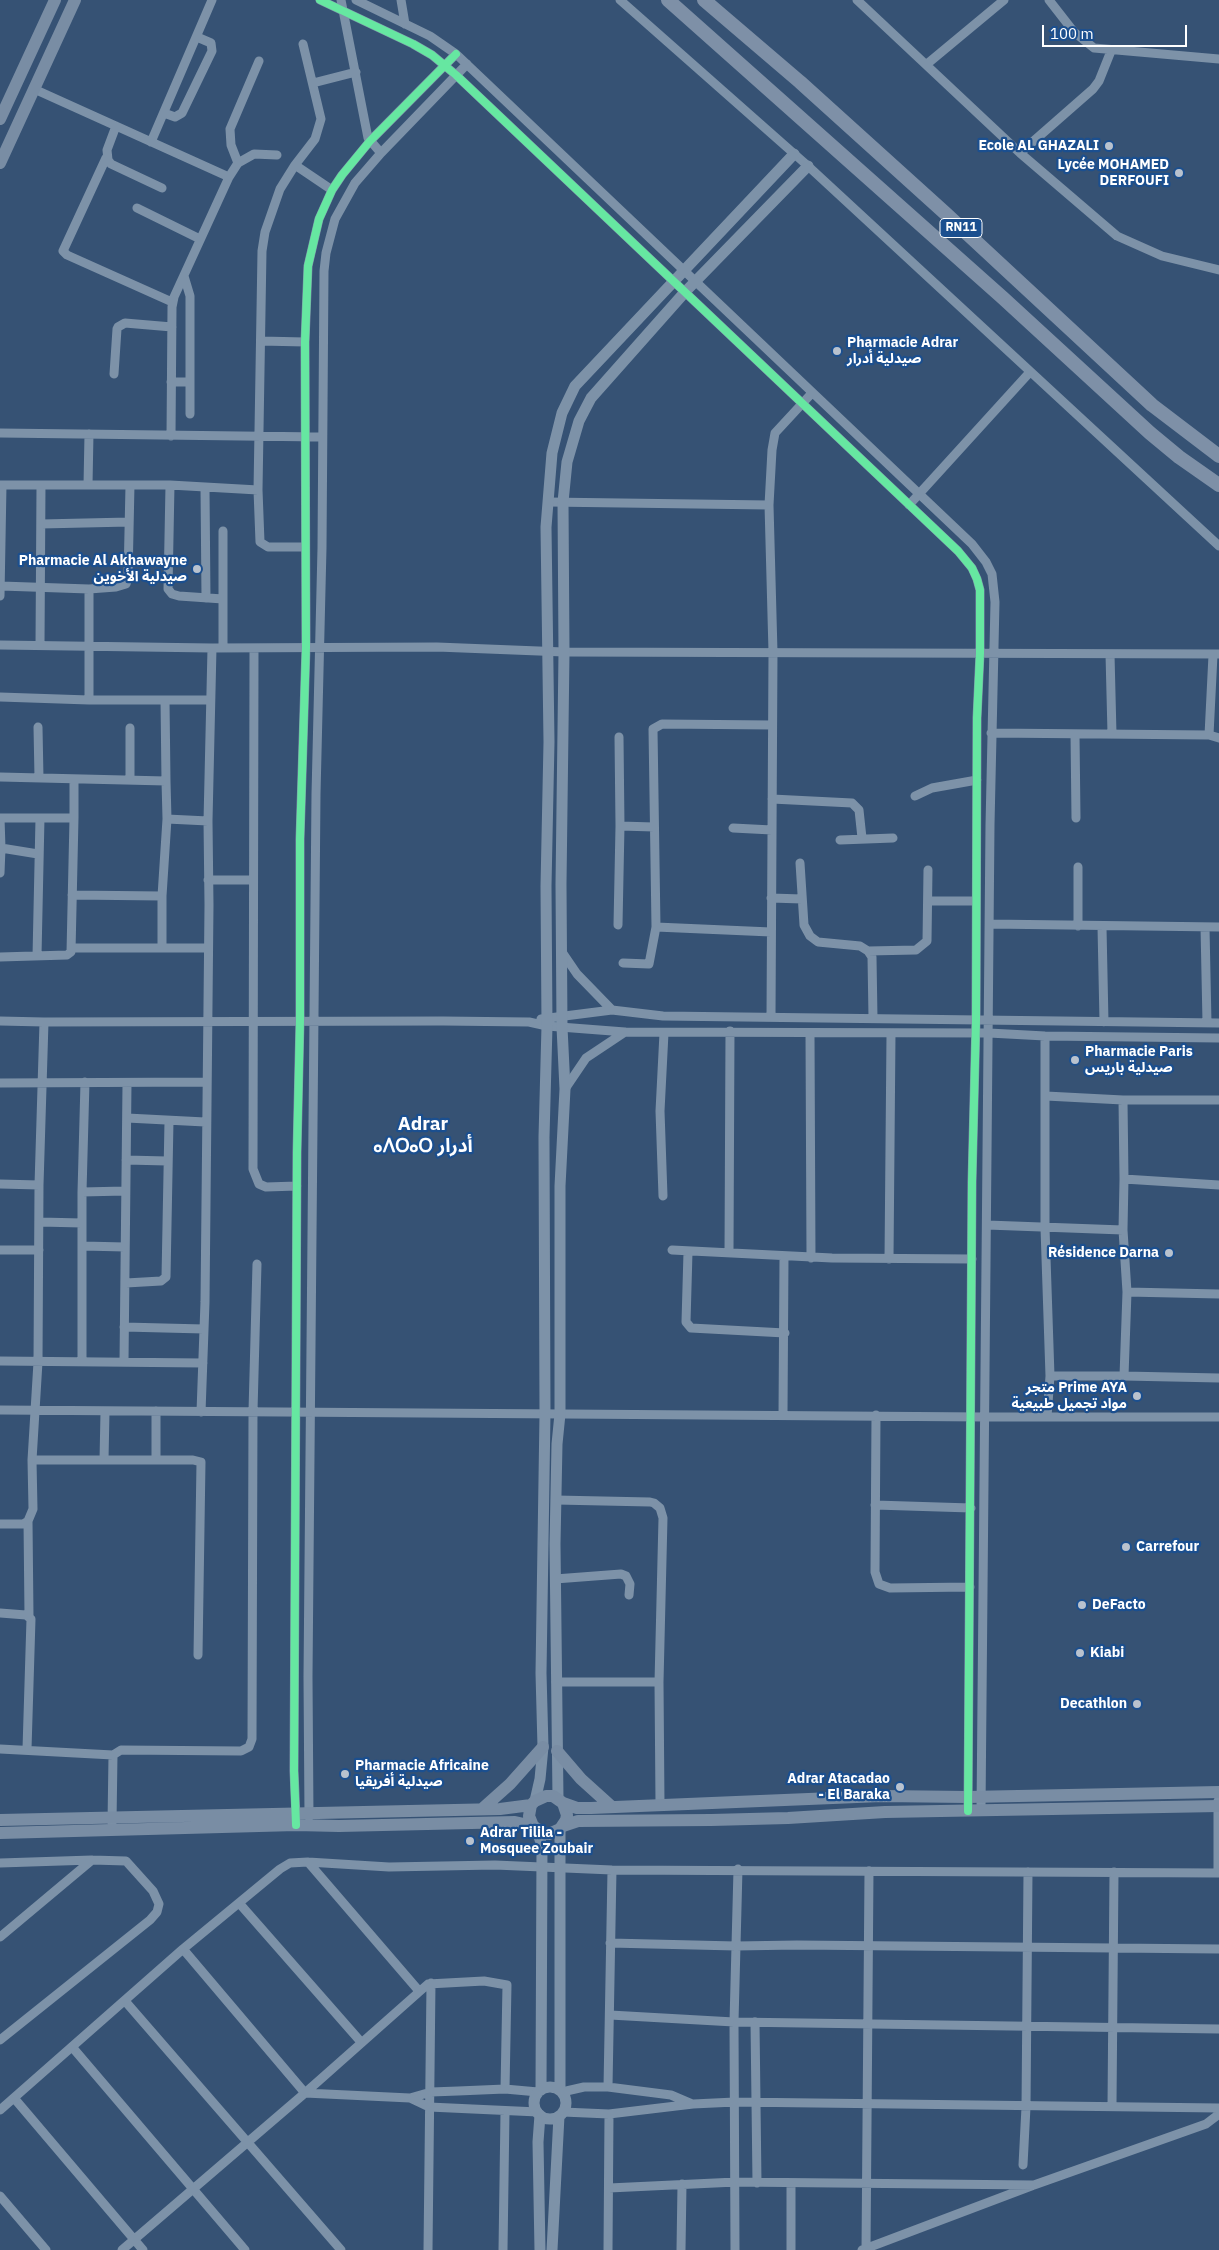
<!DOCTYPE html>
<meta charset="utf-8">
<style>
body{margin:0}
#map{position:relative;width:1219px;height:2250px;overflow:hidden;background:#365274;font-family:"IBM Plex Sans",sans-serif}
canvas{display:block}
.scale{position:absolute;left:1042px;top:25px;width:145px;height:22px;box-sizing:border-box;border:2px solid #fff;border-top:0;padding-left:6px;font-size:15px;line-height:18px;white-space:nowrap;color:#fff;-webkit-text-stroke:4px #1b4f8f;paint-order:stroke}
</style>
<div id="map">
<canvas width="1219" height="2250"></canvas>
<div class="scale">100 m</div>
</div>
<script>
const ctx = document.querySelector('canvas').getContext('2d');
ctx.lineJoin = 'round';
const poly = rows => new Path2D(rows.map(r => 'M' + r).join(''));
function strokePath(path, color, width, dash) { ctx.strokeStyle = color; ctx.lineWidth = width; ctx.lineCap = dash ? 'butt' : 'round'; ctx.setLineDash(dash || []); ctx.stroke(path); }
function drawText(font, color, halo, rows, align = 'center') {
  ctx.font = font + ' "IBM Plex Sans","Noto Sans Arabic","Noto Sans Tifinagh",sans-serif'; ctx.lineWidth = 4.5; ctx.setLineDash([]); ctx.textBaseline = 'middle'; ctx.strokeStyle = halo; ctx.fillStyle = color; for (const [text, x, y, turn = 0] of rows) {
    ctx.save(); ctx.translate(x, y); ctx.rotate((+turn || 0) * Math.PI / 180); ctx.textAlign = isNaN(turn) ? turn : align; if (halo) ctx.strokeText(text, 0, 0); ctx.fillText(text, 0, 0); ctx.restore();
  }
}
strokePath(poly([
 [320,0,413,44,432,55,456,75,958,551,972,568,977,579,980,590,980,653,977,718,976,1020,972,1182,968,1811],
 [341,0,368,138,381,153],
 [356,0,430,36,456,54,972,544,986,562,992,574,995,602,990,825,981,1811],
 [401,0,405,24],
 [620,0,808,166,1219,546],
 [857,0,1020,153,1117,236,1162,256,1219,270],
 [1049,0,1074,32,1094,48,1219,59],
 [303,44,321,119,315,139,295,165,280,189,265,232,262,251,258,490,260,542,268,547,305,547],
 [927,64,1004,0],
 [313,83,356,72],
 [34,89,229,177],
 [164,113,175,117,182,113,212,51,211,43,197,37],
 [116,126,107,150,108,160,111,164,162,188],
 [151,142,212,0],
 [1020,153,1093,89,1099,81,1111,51],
 [106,158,63,251,67,255,172,302],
 [238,163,231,145,230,129,259,61],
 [295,165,332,190],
 [137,208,200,239],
 [184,276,190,296,190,414],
 [261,341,305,342],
 [114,374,117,329,118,327,125,323,172,327],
 [171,382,190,382],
 [0,433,322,437],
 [171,436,172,307,174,297,229,177,238,163,254,154,277,155],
 [0,485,170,485,258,490],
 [88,485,89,434],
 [170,485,168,589,172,594,179,596,223,599],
 [205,488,206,598],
 [548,502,769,505],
 [909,505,1030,372],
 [41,524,129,522],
 [1,586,89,589,116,587,126,584,128,578,130,485],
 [0,596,2,485],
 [0,645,212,648,437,647,564,652,1219,654],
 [40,645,41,485],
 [223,648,223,531],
 [254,648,253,1169,259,1184,266,1187,297,1186],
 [1110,654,1112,734],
 [0,697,89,700,89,589],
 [89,700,210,700],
 [38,727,39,778],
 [991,733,1209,735,1219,738],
 [1075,734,1076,818],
 [1209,735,1213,655],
 [0,777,166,781,165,700],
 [130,780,130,728],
 [915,796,932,788,977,780],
 [772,799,852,803,859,810,862,838],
 [74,818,74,779],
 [167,819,208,821],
 [620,826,654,827],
 [733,828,772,830],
 [840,840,893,838],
 [800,863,804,925,810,936,818,942,860,946,868,951,872,957,873,1018],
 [0,873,1,848],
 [208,880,253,880],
 [72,895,162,896,167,819,166,781],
 [771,898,802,899],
 [928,901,975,901],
 [990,924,1219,927],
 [618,925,620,826,619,737],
 [1078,926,1078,867],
 [656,927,771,932],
 [1102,927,1104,1022],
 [1205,927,1207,1023],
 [72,948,208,948],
 [162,948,162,896],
 [868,951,916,950,927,941,928,870],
 [562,952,577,974,612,1010],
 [37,956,40,818],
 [0,957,67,955,71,952,74,818,0,818,1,848,38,854],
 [623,963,649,964,656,927,653,729,662,724,772,725],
 [771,1017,773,652,769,505,772,450,775,433,812,393],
 [541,1019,612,1010,663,1016,1219,1023],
 [0,1021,44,1022,443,1021,529,1022,547,1026,625,1032,989,1033,1045,1036,1219,1038],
 [810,1033,811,1258],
 [1045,1036,1045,1228,1050,1376,1047,1417],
 [0,1083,206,1082],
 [565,1089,586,1058,625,1032],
 [1046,1096,1123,1100,1124,1179],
 [1123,1100,1219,1100],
 [127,1118,205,1122],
 [126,1160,167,1161],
 [0,1184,39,1185],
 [82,1192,125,1191],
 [663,1196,660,1111,664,1033],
 [40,1222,82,1223],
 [987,1225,1123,1230,1124,1179,1219,1185],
 [1123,1230,1127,1292,1219,1294],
 [83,1246,125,1247],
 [0,1250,39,1250],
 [672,1250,832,1258,972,1259],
 [688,1252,686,1322,691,1328,785,1333],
 [729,1253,730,1031],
 [889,1259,891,1034],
 [126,1283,161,1281,166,1277,169,1121],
 [124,1327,204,1329],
 [0,1361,203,1363],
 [82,1362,82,1192,85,1082],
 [124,1362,127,1084],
 [1050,1376,1124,1376,1127,1292],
 [1124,1376,1219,1378],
 [0,1410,986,1417,1219,1417],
 [201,1412,205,1302,209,905,208,821,212,648],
 [783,1415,784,1257],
 [876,1415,875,1572,879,1584,890,1588,970,1587],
 [32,1460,193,1460,201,1462,198,1655],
 [104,1460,105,1412],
 [156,1460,156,1411],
 [556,1500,650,1502,654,1503,660,1508,663,1518,659,1682,660,1804],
 [875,1505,971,1508],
 [28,1521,29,1616],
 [0,1524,23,1524,28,1521,33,1509,32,1460,38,1362,39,1185,44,1022],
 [555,1579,621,1574,626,1576,630,1584,629,1595],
 [0,1613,26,1615,31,1619,27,1749],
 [556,1682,659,1682],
 [0,1749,113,1755,112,1823],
 [113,1755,121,1750,241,1751,249,1747,252,1739,253,1411,257,1264],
 [1218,1801,1218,1873],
 [309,1817,308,1677,316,794,322,548,324,271,326,253,335,219,355,183,381,153,467,64],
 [296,1818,294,1771,297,1152,300,1020,300,839,306,647,305,342,308,266,319,219,332,190,342,175,370,141,456,54],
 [308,1862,419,1991],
 [0,1863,92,1860,126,1861,153,1891,159,1904,157,1912,150,1920,0,2040],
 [239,1903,361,2042],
 [0,1937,92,1860],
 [610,1943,736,1946,797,1945,1219,1949],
 [183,1949,305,2093,410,2098,429,2107,538,2112],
 [125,2001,341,2250],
 [610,2015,734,2022,1219,2029],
 [755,2022,757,2183],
 [73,2048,245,2250],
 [608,2087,612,1870],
 [562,2092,584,2087,608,2087,671,2095,692,2104],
 [14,2098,143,2250],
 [410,2098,431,2092,458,2091,505,2089,538,2092],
 [1112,2105,1114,1872],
 [0,2110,183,1949,280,1869,290,1863,308,1862,389,1867,495,1865,612,1870,1219,1873],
 [563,2112,609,2114,693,2104,735,2102,1219,2108],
 [1023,2165,1026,2107,1028,1872],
 [609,2188,736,2182,1034,2185],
 [0,2196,46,2250],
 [122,2250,305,2093,428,1984,484,1981,507,1985,505,2089],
 [428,2250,431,1983],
 [503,2250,505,2112],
 [608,2250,609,2114],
 [681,2250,682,2184],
 [735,2250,734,2022,738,1869],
 [791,2250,791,2183],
 [862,2250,1034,2185,1206,2124,1219,2114],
 [866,2250,869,1871]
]), '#7d92a8', 9);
strokePath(poly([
 [558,1799,555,1544,557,1444,560,1414,560,1186,565,1089,562,1027,561,884,564,652,563,502,567,462,579,421,591,398,685,292,808,166],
 [535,1801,540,1779,543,1747,541,1673,545,1414,544,1137,547,1026,546,886,549,742,546,527,552,453,562,413,575,386,794,154],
 [560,1829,560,2090],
 [537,1830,542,1846,541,2090],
 '534 2103a16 16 0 1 1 32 0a16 16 0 1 1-32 0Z',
 [540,2115,538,2142,540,2250],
 [552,2250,559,2116]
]), '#7d92a8', 11);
strokePath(poly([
 [0,119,55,0],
 [0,163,75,0],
 [557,1751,581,1779,612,1807],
 [563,1803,567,1815,566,1820,560,1829,549,1834,543,1833,533,1826,529,1816,531,1805,535,1801,546,1796,553,1796,563,1803,577,1808,591,1808,881,1796,968,1797,1219,1792],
 [482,1809,510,1784,543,1747],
 [0,1820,500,1809,531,1805],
 [563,1826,578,1821,711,1820,788,1818,885,1812,1219,1806],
 [0,1833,296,1825,339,1826,515,1822,533,1826]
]), '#798da4', 12);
strokePath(poly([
 [668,0,1003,298,1150,433,1179,457,1219,485],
 [704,0,800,82,945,213,1152,405,1219,456]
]), '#7e90a7', 14);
strokePath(poly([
 [320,0,413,44,432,55,456,75,958,551,972,568,977,579,980,590,980,653,977,718,976,1020,972,1182,968,1811],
 [296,1825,294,1771,297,1152,300,1020,300,839,306,647,305,342,308,266,319,219,332,190,342,175,370,141,456,54]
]), '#66e7a1', 8);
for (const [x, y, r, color] of [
 [1109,146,5,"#b9c2ce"],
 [1179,173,5,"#b9c2ce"],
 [837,351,5,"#b9c2ce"],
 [197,569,5,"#b9c2ce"],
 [1075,1060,5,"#b9c2ce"],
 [1169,1253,5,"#b9c2ce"],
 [1137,1396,5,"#b9c2ce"],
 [1126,1547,5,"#b9c2ce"],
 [1082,1605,5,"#b9c2ce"],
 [1080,1653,5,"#b9c2ce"],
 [1137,1704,5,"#b9c2ce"],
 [345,1774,5,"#b9c2ce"],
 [900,1787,5,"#b9c2ce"],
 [470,1841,5,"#b9c2ce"]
]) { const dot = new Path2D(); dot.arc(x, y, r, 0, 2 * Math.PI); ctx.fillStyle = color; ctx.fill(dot); strokePath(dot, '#1b4f8f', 2); }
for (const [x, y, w] of [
 [961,228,42]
]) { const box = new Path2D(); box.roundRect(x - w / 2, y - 9.5, w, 19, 4); ctx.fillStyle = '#1b4f8f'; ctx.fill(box); strokePath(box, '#fff', 1); }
drawText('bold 12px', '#fff', null, [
 ["RN11",961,228]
]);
drawText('bold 14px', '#fff', '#1b4f8f', [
 ["Ecole AL GHAZALI",1099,146],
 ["Lycée MOHAMED",1169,165],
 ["DERFOUFI",1169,181],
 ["Pharmacie Adrar",847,343,"left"],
 ["صيدلية أدرار",847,359,"left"],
 ["Pharmacie Al Akhawayne",187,561],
 ["صيدلية الأخوين",187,577],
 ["Pharmacie Paris",1085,1052,"left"],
 ["صيدلية باريس",1085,1068,"left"],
 ["Résidence Darna",1159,1253],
 ["متجر Prime AYA",1127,1388],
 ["مواد تجميل طبيعية",1127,1404],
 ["Carrefour",1136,1547,"left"],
 ["DeFacto",1092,1605,"left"],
 ["Kiabi",1090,1653,"left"],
 ["Decathlon",1127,1704],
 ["Pharmacie Africaine",355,1766,"left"],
 ["صيدلية أفريقيا",355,1782,"left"],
 ["Adrar Atacadao",890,1779],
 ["- El Baraka",890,1795],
 ["Adrar Tilila -",480,1833,"left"],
 ["Mosquee Zoubair",480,1849,"left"]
], 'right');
drawText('bold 19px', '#fff', '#1b4f8f', [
 ["Adrar",423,1125],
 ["ⴰⴷⵔⴰⵔ أدرار",423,1147]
]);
</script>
